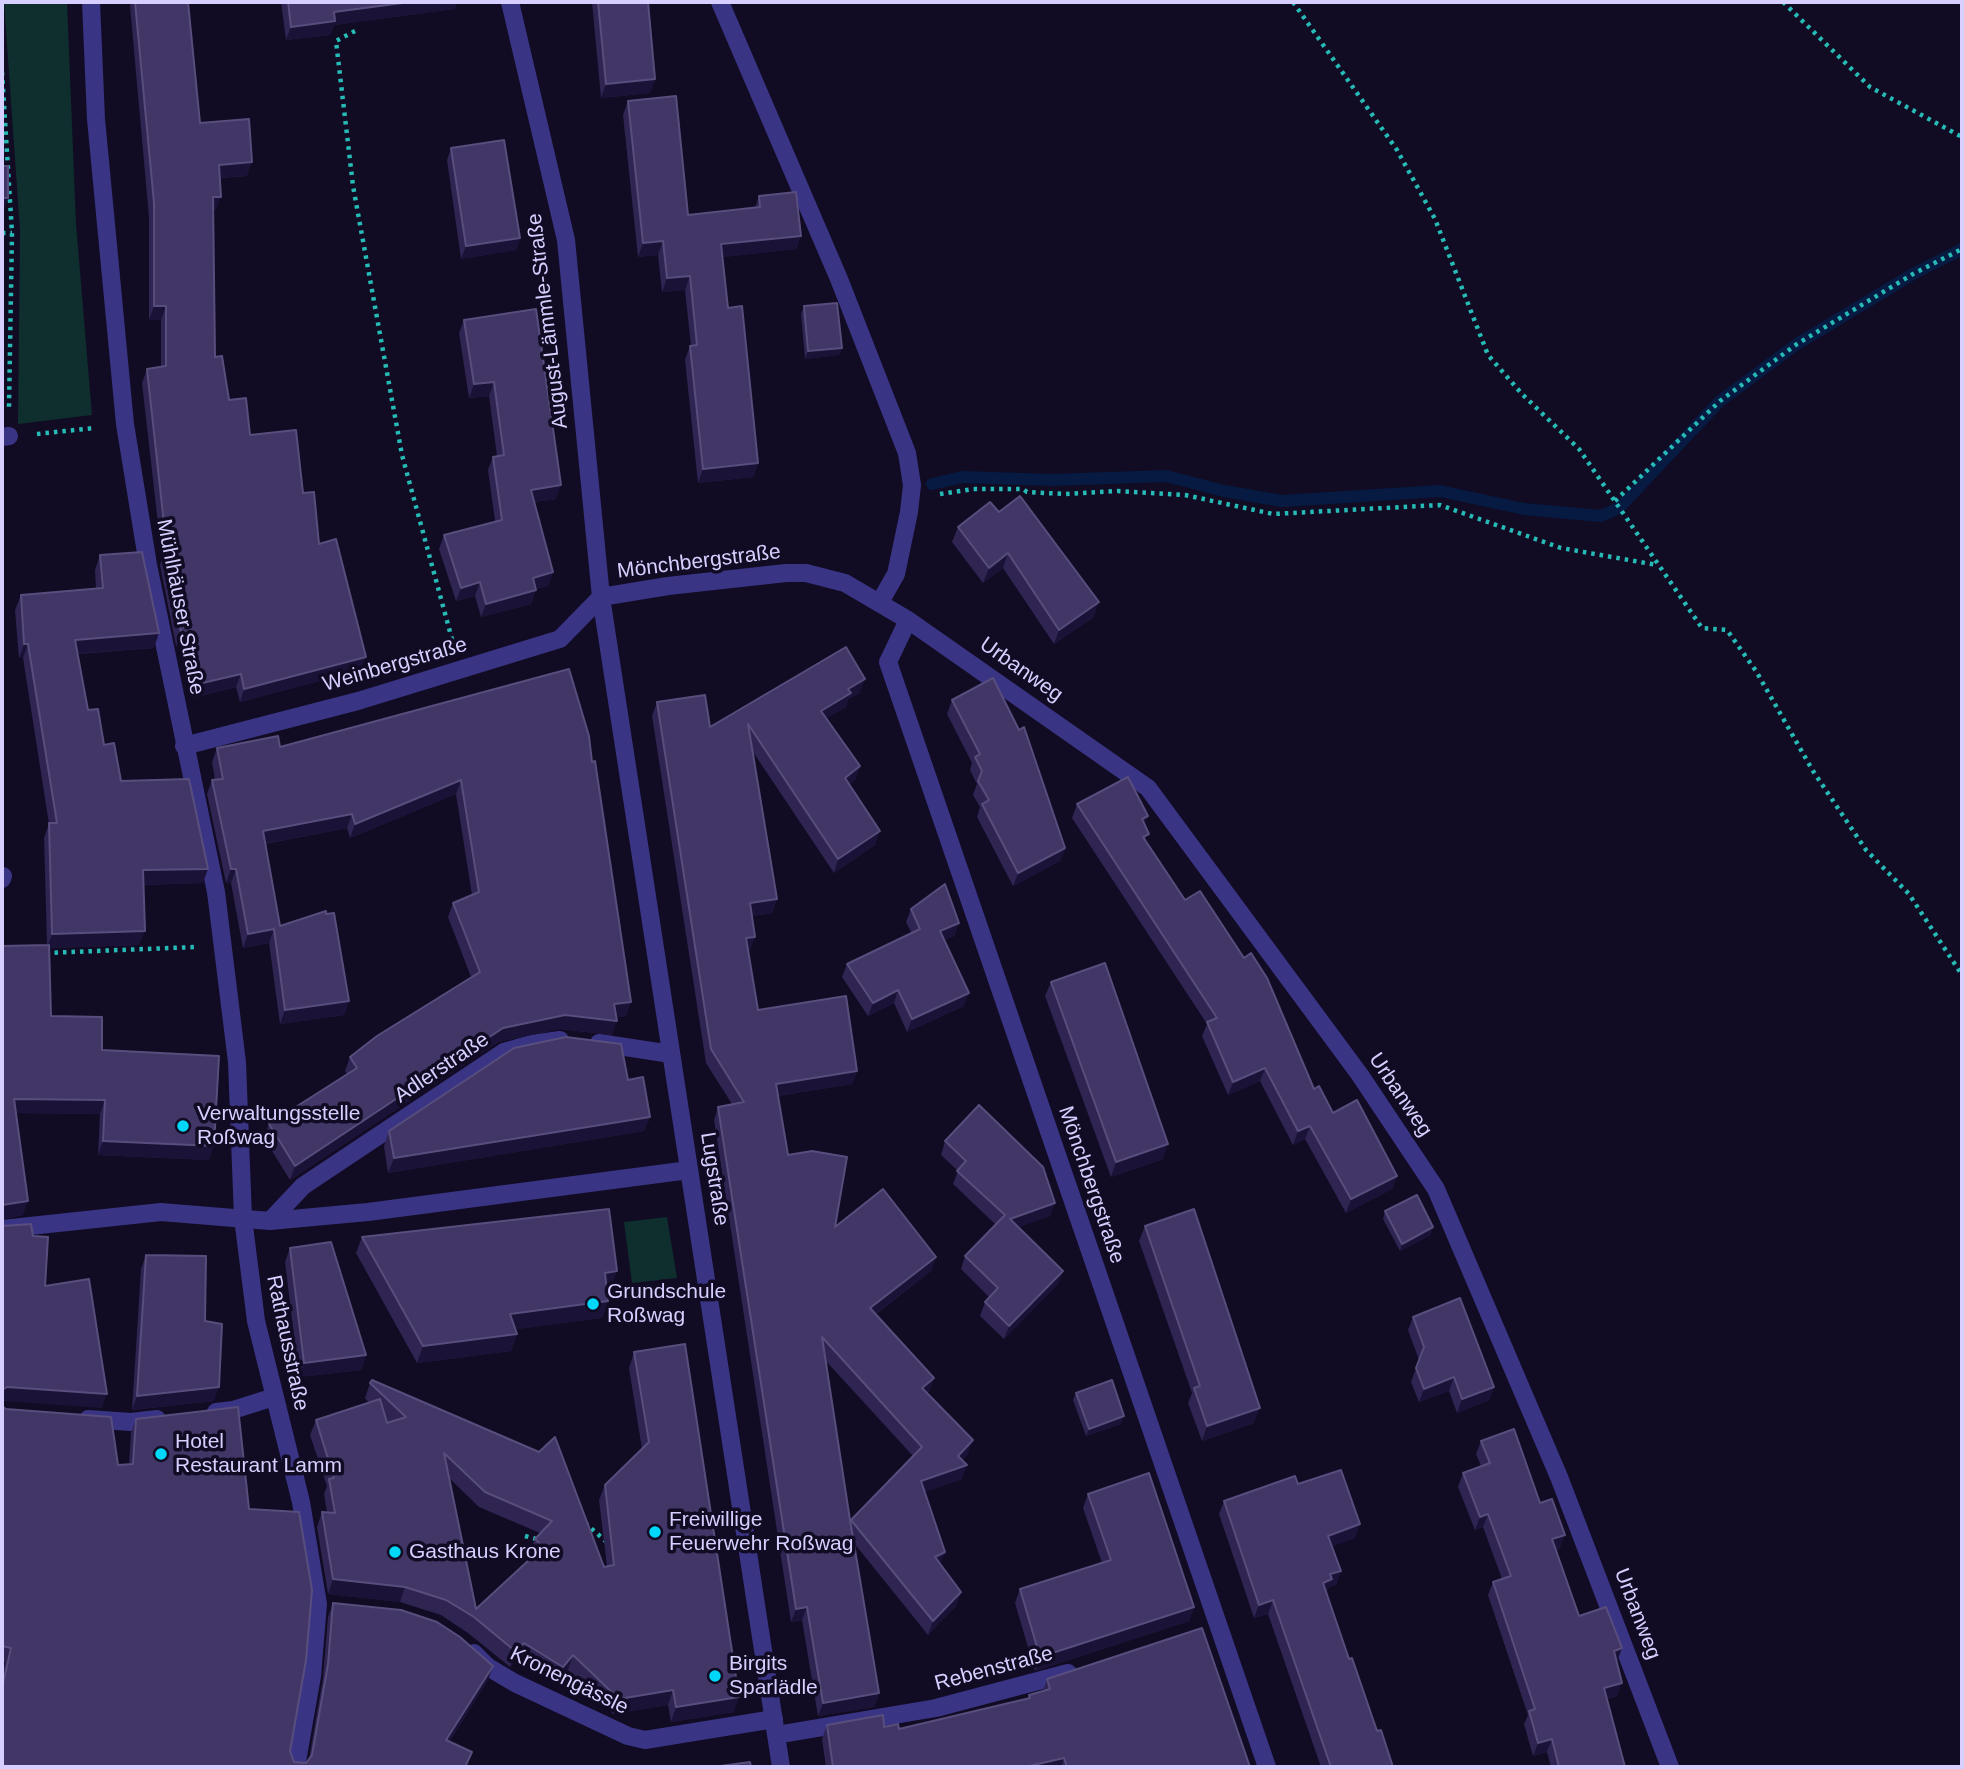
<!DOCTYPE html>
<meta charset="utf-8">
<style>
body{margin:0}
#map{position:relative;width:1964px;height:1769px;overflow:hidden;background:#110c23;font-family:Arial,sans-serif}
canvas{display:block}
.frame{position:absolute;inset:0;border:4px solid #d6cfff;pointer-events:none}
</style>
<div id="map">
<canvas width="1964" height="1769"></canvas>
<div class="frame"></div>
</div>
<script>
const ctx = document.querySelector('canvas').getContext('2d');
ctx.lineJoin = 'round';
function fill(path, color) { ctx.fillStyle = color; ctx.fill(path, 'evenodd'); }
const poly = rows => new Path2D(rows.map(r => 'M' + r).join(''));
function strokePath(path, color, width, dash) { ctx.strokeStyle = color; ctx.lineWidth = width; ctx.lineCap = dash ? 'butt' : 'round'; ctx.setLineDash(dash || []); ctx.stroke(path); }
function drawText(font, color, halo, rows, align = 'center') {
  ctx.font = font + ' Arial,sans-serif'; ctx.lineWidth = 7; ctx.setLineDash([]); ctx.textBaseline = 'middle'; ctx.strokeStyle = halo; ctx.fillStyle = color; for (const [text, x, y, turn = 0] of rows) {
    ctx.save(); ctx.translate(x, y); ctx.rotate((+turn || 0) * Math.PI / 180); ctx.textAlign = isNaN(turn) ? turn : align; if (halo) ctx.strokeText(text, 0, 0); ctx.fillText(text, 0, 0); ctx.restore();
  }
}
fill(poly([
 [4,2,67,2,76,224,92,415,18,424,20,230],
 [667,1217,677,1278,632,1283,624,1222]
]), '#0f2e2e');
strokePath(poly([
 [932,484,962,477,1052,480,1166,476,1224,491,1282,501,1440,491,1524,509,1601,516,1619,508,1720,401,1797,344,1913,274,1962,249]
]), '#061a42', 12);
strokePath(poly([
 [1293,2,1397,150,1435,219,1488,355,1522,394,1579,449,1702,628,1727,630,1756,671,1813,771,1866,850,1909,894,1962,975],
 [1783,2,1870,87,1962,137],
 [355,31,336,41,353,186,402,455,453,643],
 [2,72,12,233,9,407],
 [2,233,12,233],
 [37,434,94,428],
 [940,494,973,489,1023,489,1027,492,1065,494,1118,491,1185,495,1273,514,1440,505,1561,548,1657,565],
 [1615,501,1720,401,1797,344,1913,274,1962,249],
 [46,953,195,947],
 [585,1523,608,1543],
 [525,1536,540,1540]
]), '#27bbb7', 4.5, [3.5, 5]);
strokePath(poly([
 [720,2,839,279,907,453,912,485,909,512,896,574,880,602],
 [2,437,9,436],
 [2,879,3,876],
 [599,1043,671,1054],
 [270,1221,303,1186,504,1052,532,1044,560,1040],
 [216,1412,233,1410,274,1397],
 [88,1419,131,1422,157,1419],
 [474,1653,488,1667,515,1683,628,1736,645,1740,774,1719]
]), '#3a3485', 18);
strokePath(poly([
 [510,2,566,240,601,597,781,1767],
 [601,597,668,586,786,573,806,573,845,583,908,620,1148,788,1360,1075,1436,1189,1559,1477,1670,1767],
 [908,620,888,662,1267,1767],
 [184,746,358,701,560,639,601,597],
 [2,1229,161,1212,270,1221,368,1212,689,1170],
 [776,1735,936,1708,1068,1673]
]), '#3a3485', 18);
strokePath(poly([
 [91,2,96,119,125,424,148,565,216,892,237,1062,243,1218,256,1321,301,1502,318,1604,312,1676,296,1767]
]), '#3a3485', 18);
fill(poly([
 [131,2,188,2,200,123,247,176,220,178,216,210,213,210,215,357,229,400,250,435,303,493,361,670,240,702,236,687,193,698,180,646,176,646,160,565,162,559,142,383,147,369,161,367,161,320,149,320,149,217,130,6],
 [281,2,457,2,454,9,334,25,330,35,286,40],
 [592,2,648,2,655,79,650,93,601,98],
 [628,101,688,215,755,208,759,196,801,236,796,249,722,257,728,308,758,463,753,477,698,483,685,360,690,346,691,346,685,290,662,292,658,255,638,257,623,115],
 [451,148,520,238,516,250,461,259,447,160],
 [804,306,842,348,839,355,805,359,801,314],
 [464,320,556,499,534,502,553,572,548,586,536,589,531,604,481,617,475,596,456,601,439,549,444,535,495,521,488,470,493,457,497,456,489,396,469,398,459,333],
 [999,512,1094,617,1054,644,1003,568,983,583,952,542,958,527],
 [100,555,154,648,78,654,88,710,121,781,203,883,144,885,139,945,50,948,51,1016,102,1050,209,1160,98,1155,100,1114,16,1113,23,1215,2,1219,2,946,47,945,44,838,49,824,23,658,19,658,15,610,21,595,96,589,95,570],
 [569,669,626,1016,616,1017,612,1035,560,1029,498,1042,290,1180,264,1138,269,1124,347,1074,345,1071,350,1057,471,977,448,917,453,903,472,895,456,794,350,838,347,828,265,844,280,926,349,1001,344,1015,280,1024,269,943,243,948,231,883,226,883,207,794,212,780,215,780,212,762,217,748,280,747],
 [860,693,848,699,846,707,826,718,860,766,855,780,849,784,875,845,834,873,753,752,777,899,772,913,752,916,750,950,748,951,758,1010,857,1071,852,1084,778,1096,788,1155,835,1227,936,1257,931,1271,876,1314,934,1378,929,1391,927,1393,968,1454,962,1460,962,1479,924,1492,945,1552,940,1564,961,1592,956,1606,928,1635,854,1543,879,1693,874,1707,818,1716,802,1620,791,1622,714,1120,718,1107,732,1104,706,1063,652,716,657,702,710,727],
 [825,1360,913,1456,850,1521],
 [952,700,1065,848,1060,861,1013,886,977,817,980,807,973,795,977,784,970,770,972,763,947,714],
 [1077,804,1145,825,1146,842,1185,900,1314,1089,1333,1113,1397,1176,1392,1189,1346,1213,1305,1139,1293,1145,1260,1081,1228,1095,1202,1036,1207,1024,1072,818],
 [911,909,959,923,954,936,944,940,964,1006,907,1032,894,1003,868,1016,842,977,847,964,912,934,906,922],
 [1051,982,1163,1159,1111,1177,1045,996],
 [628,1080,650,1117,644,1131,388,1173,384,1146,389,1131],
 [945,1141,1050,1216,1018,1227,1063,1271,1058,1284,1004,1339,980,1316,985,1302,990,1298,961,1269,965,1256,996,1225,953,1184,958,1171,941,1155],
 [1385,1211,1431,1235,1400,1251,1383,1219],
 [1145,1226,1254,1423,1202,1441,1188,1403,1192,1393,1139,1241],
 [362,1237,611,1288,607,1289,608,1301,602,1318,516,1329,517,1334,511,1351,417,1363,356,1253],
 [290,1248,366,1355,361,1370,299,1377,285,1262],
 [146,1255,205,1321,214,1401,132,1410,141,1269],
 [1413,1317,1494,1387,1489,1400,1457,1413,1449,1391,1419,1402,1411,1382,1419,1360,1408,1330],
 [634,1352,734,1712,671,1722,668,1705,613,1714,568,1670,558,1682,518,1658,510,1667,468,1633,441,1615,400,1602,328,1594,317,1527,322,1512,327,1512,324,1494,327,1486,310,1435,316,1420,369,1403,365,1398,370,1383,539,1452,604,1567,607,1566,599,1500,605,1485,642,1449,629,1368],
 [449,1478,479,1507,540,1533,535,1539,529,1554,532,1557,476,1609],
 [1076,1393,1121,1424,1086,1436,1073,1400],
 [2,1406,6,1409,118,1465,129,1464,131,1433,136,1419,249,1509,290,1751,294,1762,306,1763,309,1759,323,1678,328,1617,333,1603,488,1680,449,1742,466,1767,2,1767,2,1679,5,1662,2,1661],
 [1481,1441,1540,1503,1560,1548,1556,1550,1579,1616,1622,1648,1616,1662,1617,1696,1607,1699,1625,1767,1551,1767,1547,1752,1533,1756,1524,1724,1528,1715,1488,1595,1493,1582,1502,1579,1483,1527,1475,1530,1458,1487,1463,1473,1481,1466,1476,1454],
 [1088,1494,1194,1607,1189,1621,1035,1671,1015,1603,1020,1589,1102,1563,1083,1508],
 [1224,1501,1355,1538,1332,1546,1341,1571,1336,1585,1329,1587,1326,1593,1349,1659,1393,1767,1321,1767,1268,1614,1254,1618,1219,1514],
 [1047,1679,1250,1767,826,1767,822,1739,827,1725,884,1727,899,1729,1027,1699,1029,1695,1043,1691]
]), '#2f2452');
fill(poly([
 [410,2,457,2,454,9,334,25,330,35,286,40,291,27,334,12],
 [655,79,650,93,601,98,606,84],
 [252,162,247,176,214,178,219,165],
 [213,197,221,197,216,210,208,211],
 [2,198,8,198,3,211,2,211],
 [801,236,796,249,716,258,721,244],
 [520,238,516,250,461,259,466,246],
 [663,241,658,255,638,257,643,243],
 [690,276,685,290,662,292,667,278],
 [154,306,166,306,161,320,149,320],
 [842,348,839,355,805,359,808,351],
 [494,382,489,396,469,398,474,384],
 [758,463,753,477,698,483,703,469],
 [561,485,556,499,526,503,531,490],
 [1008,553,1003,568,983,583,989,568],
 [553,572,548,586,528,591,533,578],
 [480,582,475,596,456,601,461,588],
 [536,590,531,604,481,617,486,604],
 [1099,602,1094,617,1054,644,1059,630],
 [181,632,185,632,180,646,176,646],
 [159,633,154,648,70,654,75,640],
 [24,644,28,644,23,658,19,658],
 [366,657,361,670,240,702,244,689],
 [241,674,236,687,193,698,198,684],
 [865,679,860,693,848,699,846,707,816,724,821,711,848,689],
 [860,766,855,780,840,791,845,778],
 [461,780,456,794,350,838,355,824],
 [352,814,347,828,258,845,263,831],
 [1148,816,1143,829,1142,819],
 [880,831,875,845,834,873,838,859],
 [1065,848,1060,861,1013,886,1018,873],
 [208,869,203,883,138,885,143,870],
 [231,869,236,869,231,883,226,883],
 [777,899,772,913,745,917,750,903],
 [959,923,954,936,936,944,940,931],
 [274,929,269,943,243,948,248,934],
 [145,931,139,945,47,948,52,934],
 [755,937,750,950,741,952,746,938],
 [898,990,894,1003,868,1016,873,1003],
 [969,993,964,1006,907,1032,912,1019],
 [349,1001,344,1015,280,1024,285,1010],
 [631,1002,626,1016,609,1018,614,1004],
 [565,1015,617,1021,612,1035,560,1029,498,1042,290,1180,295,1166,503,1028],
 [1265,1068,1260,1081,1228,1095,1233,1082],
 [857,1071,852,1084,771,1097,776,1084],
 [14,1099,105,1100,100,1114,9,1113],
 [650,1117,644,1131,388,1173,394,1158],
 [1310,1126,1305,1139,1293,1145,1298,1131],
 [103,1141,214,1146,209,1160,98,1155],
 [1168,1144,1163,1159,1111,1177,1116,1162],
 [1397,1176,1392,1189,1346,1213,1351,1199],
 [28,1201,23,1215,2,1219,2,1205],
 [1055,1203,1050,1216,1005,1232,1010,1219],
 [1433,1227,1431,1235,1400,1251,1402,1244],
 [936,1257,931,1271,865,1322,870,1308],
 [617,1271,611,1288,599,1290,605,1273],
 [1063,1271,1058,1284,1004,1339,1009,1326],
 [608,1301,602,1318,504,1331,510,1314],
 [517,1334,511,1351,417,1363,423,1346],
 [366,1355,361,1370,299,1377,304,1363],
 [1454,1377,1449,1391,1419,1402,1424,1389],
 [934,1378,929,1391,917,1402,922,1388],
 [7,1387,107,1394,102,1408,2,1401,2,1390],
 [219,1387,214,1401,132,1410,137,1396],
 [1494,1387,1489,1400,1457,1413,1462,1399],
 [1260,1408,1254,1423,1202,1441,1207,1426],
 [1124,1416,1121,1424,1086,1436,1089,1429],
 [973,1440,968,1454,953,1469,958,1456],
 [967,1465,962,1479,916,1495,921,1481],
 [1488,1514,1483,1527,1475,1530,1480,1517],
 [1360,1524,1355,1538,1323,1550,1328,1536],
 [1565,1535,1560,1548,1548,1553,1552,1539],
 [945,1552,940,1566,935,1557],
 [1341,1571,1336,1585,1329,1587,1327,1593,1318,1596,1323,1583,1330,1574],
 [333,1579,405,1587,400,1602,328,1594],
 [961,1592,956,1606,928,1635,933,1621],
 [1273,1600,1268,1614,1254,1618,1259,1605],
 [807,1607,802,1620,791,1622,796,1609],
 [1194,1607,1189,1621,1035,1671,1040,1657],
 [524,1643,518,1658,510,1667,515,1651],
 [1622,1648,1617,1662,1609,1665,1614,1651],
 [573,1655,568,1670,558,1682,563,1667],
 [493,1666,488,1680,441,1754,446,1740],
 [1622,1683,1617,1696,1599,1701,1604,1688],
 [673,1690,668,1705,613,1714,619,1699],
 [879,1693,874,1707,818,1716,823,1703],
 [739,1697,734,1712,671,1722,676,1707],
 [1552,1739,1547,1752,1533,1756,1538,1743],
 [1064,1758,1061,1767,1025,1767]
]), '#1b1337');
const building = poly([
 [135,2,188,2,200,123,249,119,252,162,219,165,221,197,213,197,215,357,222,356,229,400,246,398,250,435,296,430,303,493,314,492,319,544,336,539,366,657,244,689,241,674,198,684,185,632,181,632,165,551,167,551,147,369,166,366,166,306,154,306,154,203,135,2],
 [288,2,410,2,334,12,335,21,291,27,288,2],
 [598,2,648,2,655,79,606,84,598,2],
 [676,96,688,215,760,207,759,196,796,192,801,236,721,244,728,308,742,306,758,463,703,469,690,346,697,345,690,276,667,278,663,241,643,243,628,101,676,96],
 [504,140,520,238,466,246,451,148,504,140],
 [2,166,8,166,8,198,2,198,2,166],
 [837,303,842,348,808,351,804,306,837,303],
 [536,309,561,485,531,490,553,572,533,578,536,590,486,604,480,582,461,588,444,535,502,520,493,457,504,455,494,382,474,384,464,320,536,309],
 [1020,496,1099,602,1059,630,1008,553,989,568,958,527,990,502,999,512,1020,496],
 [142,552,159,633,75,640,88,710,98,709,104,745,114,743,121,781,189,779,208,869,143,870,145,931,52,934,49,823,57,823,28,644,24,644,21,595,103,588,100,555,142,552],
 [846,647,865,679,848,689,851,693,821,711,860,766,845,778,880,831,838,859,748,724,777,899,750,903,755,937,746,938,758,1010,846,996,857,1071,776,1084,788,1155,812,1151,847,1157,835,1227,883,1189,936,1257,870,1308,934,1378,922,1388,973,1440,958,1456,967,1465,921,1481,945,1552,935,1557,961,1592,933,1621,851,1520,922,1447,822,1337,850,1520,879,1693,823,1703,807,1607,796,1609,718,1107,744,1102,711,1049,657,702,705,695,710,727,846,647],
 [569,669,589,736,592,762,595,761,631,1002,614,1004,617,1021,565,1015,503,1028,295,1166,269,1124,357,1068,350,1057,377,1036,480,972,453,903,479,892,461,780,355,824,352,814,263,831,280,926,326,911,326,914,334,913,349,1001,285,1010,274,929,248,934,236,869,231,869,212,780,223,779,217,748,278,736,280,747,569,669],
 [993,678,1019,730,1024,727,1065,848,1018,873,982,804,989,800,978,781,982,771,975,757,980,754,952,700,993,678],
 [1128,777,1148,816,1142,819,1149,834,1143,837,1185,900,1200,891,1244,958,1251,953,1267,978,1314,1089,1319,1086,1333,1113,1357,1100,1397,1176,1351,1199,1310,1126,1298,1131,1265,1068,1233,1082,1207,1022,1217,1018,1077,804,1128,777],
 [945,884,959,923,940,931,969,993,912,1019,898,990,873,1003,847,964,920,929,911,909,945,884],
 [49,945,51,1016,102,1017,102,1050,219,1056,214,1146,103,1141,105,1100,14,1099,28,1201,2,1205,2,946,49,945],
 [1105,963,1168,1144,1116,1162,1051,982,1105,963],
 [566,1037,621,1044,628,1080,643,1077,650,1117,394,1158,389,1131,514,1048,566,1037],
 [979,1105,1043,1167,1055,1203,1010,1219,1063,1271,1009,1326,985,1302,998,1288,965,1256,1005,1215,957,1171,966,1161,945,1141,979,1105],
 [1417,1195,1433,1227,1402,1244,1385,1211,1417,1195],
 [609,1209,617,1271,605,1273,608,1301,510,1314,517,1334,423,1346,362,1237,609,1209],
 [1194,1209,1260,1408,1207,1426,1194,1388,1200,1386,1145,1226,1194,1209],
 [2,1224,3,1226,31,1224,33,1236,48,1237,45,1286,89,1279,107,1394,7,1387,2,1390,2,1224],
 [331,1242,366,1355,304,1363,290,1248,331,1242],
 [146,1255,206,1256,205,1321,222,1324,219,1387,137,1396,146,1255],
 [1460,1298,1494,1387,1462,1399,1454,1377,1424,1389,1416,1368,1424,1347,1413,1317,1460,1298],
 [685,1344,739,1697,676,1707,673,1690,619,1699,573,1655,563,1667,524,1643,515,1651,474,1617,446,1600,405,1587,333,1579,322,1512,335,1513,329,1479,334,1478,316,1420,380,1399,387,1423,406,1417,370,1383,372,1380,539,1452,555,1437,604,1567,614,1565,605,1485,649,1442,634,1352,685,1344],
 [444,1453,485,1492,552,1521,535,1539,543,1547,476,1609,444,1453],
 [1112,1380,1124,1416,1089,1429,1076,1393,1112,1380],
 [2,1406,6,1409,111,1417,118,1465,133,1464,136,1419,238,1407,249,1509,299,1512,312,1590,306,1660,290,1751,294,1762,306,1763,312,1755,328,1664,333,1603,401,1610,437,1622,460,1637,493,1666,446,1740,472,1752,465,1767,2,1767,2,1688,11,1648,2,1646,2,1406],
 [1514,1429,1540,1503,1552,1499,1565,1535,1552,1539,1579,1616,1606,1607,1622,1648,1614,1651,1622,1683,1604,1688,1625,1767,1559,1767,1552,1739,1538,1743,1529,1711,1535,1709,1493,1582,1511,1576,1488,1514,1480,1517,1463,1473,1490,1463,1481,1441,1514,1429],
 [1341,1470,1360,1524,1328,1536,1341,1571,1330,1574,1332,1579,1323,1583,1349,1659,1352,1658,1377,1731,1381,1730,1393,1767,1331,1767,1273,1600,1259,1605,1224,1501,1295,1476,1298,1484,1341,1470],
 [1149,1473,1194,1607,1040,1657,1020,1589,1111,1560,1088,1494,1149,1473],
 [1202,1628,1250,1767,1067,1767,1064,1758,1025,1767,833,1767,827,1725,883,1715,884,1727,898,1724,899,1729,1030,1698,1029,1695,1050,1689,1047,1679,1202,1628],
 [750,1762,751,1767,713,1767,750,1762]
]);
fill(building, '#413665');
strokePath(building, '#584e7d', 2);
for (const [x, y, r, color] of [
 [183,1126,7,"#00d8fa"],
 [593,1304,7,"#00d8fa"],
 [161,1454,7,"#00d8fa"],
 [655,1532,7,"#00d8fa"],
 [395,1552,7,"#00d8fa"],
 [715,1676,7,"#00d8fa"]
]) { const dot = new Path2D(); dot.arc(x, y, r, 0, 2 * Math.PI); ctx.fillStyle = color; ctx.fill(dot); strokePath(dot, '#110c23', 2.5); }
drawText('21px', '#d6cfff', '#110c23', [
 ["August-Lämmle-Straße",548,321,-97],
 ["Mönchbergstraße",699,562,-7],
 ["Mühlhäuser Straße",180,607,79],
 ["Weinbergstraße",395,665,-16],
 ["Urbanweg",1021,670,35],
 ["Adlerstraße",442,1068,-34],
 ["Urbanweg",1400,1095,56],
 ["Lugstraße",714,1179,81],
 ["Mönchbergstraße",1091,1185,71],
 ["Rathausstraße",287,1343,78],
 ["Urbanweg",1637,1614,69],
 ["Rebenstraße",994,1669,-15],
 ["Kronengässle",569,1681,26]
]);
drawText('21px', '#d6cfff', '#110c23', [
 ["Verwaltungsstelle",197,1114],
 ["Roßwag",197,1138],
 ["Grundschule",607,1292],
 ["Roßwag",607,1316],
 ["Hotel",175,1442],
 ["Restaurant Lamm",175,1466],
 ["Freiwillige",669,1520],
 ["Feuerwehr Roßwag",669,1544],
 ["Gasthaus Krone",409,1552],
 ["Birgits",729,1664],
 ["Sparlädle",729,1688]
], 'left');
</script>
